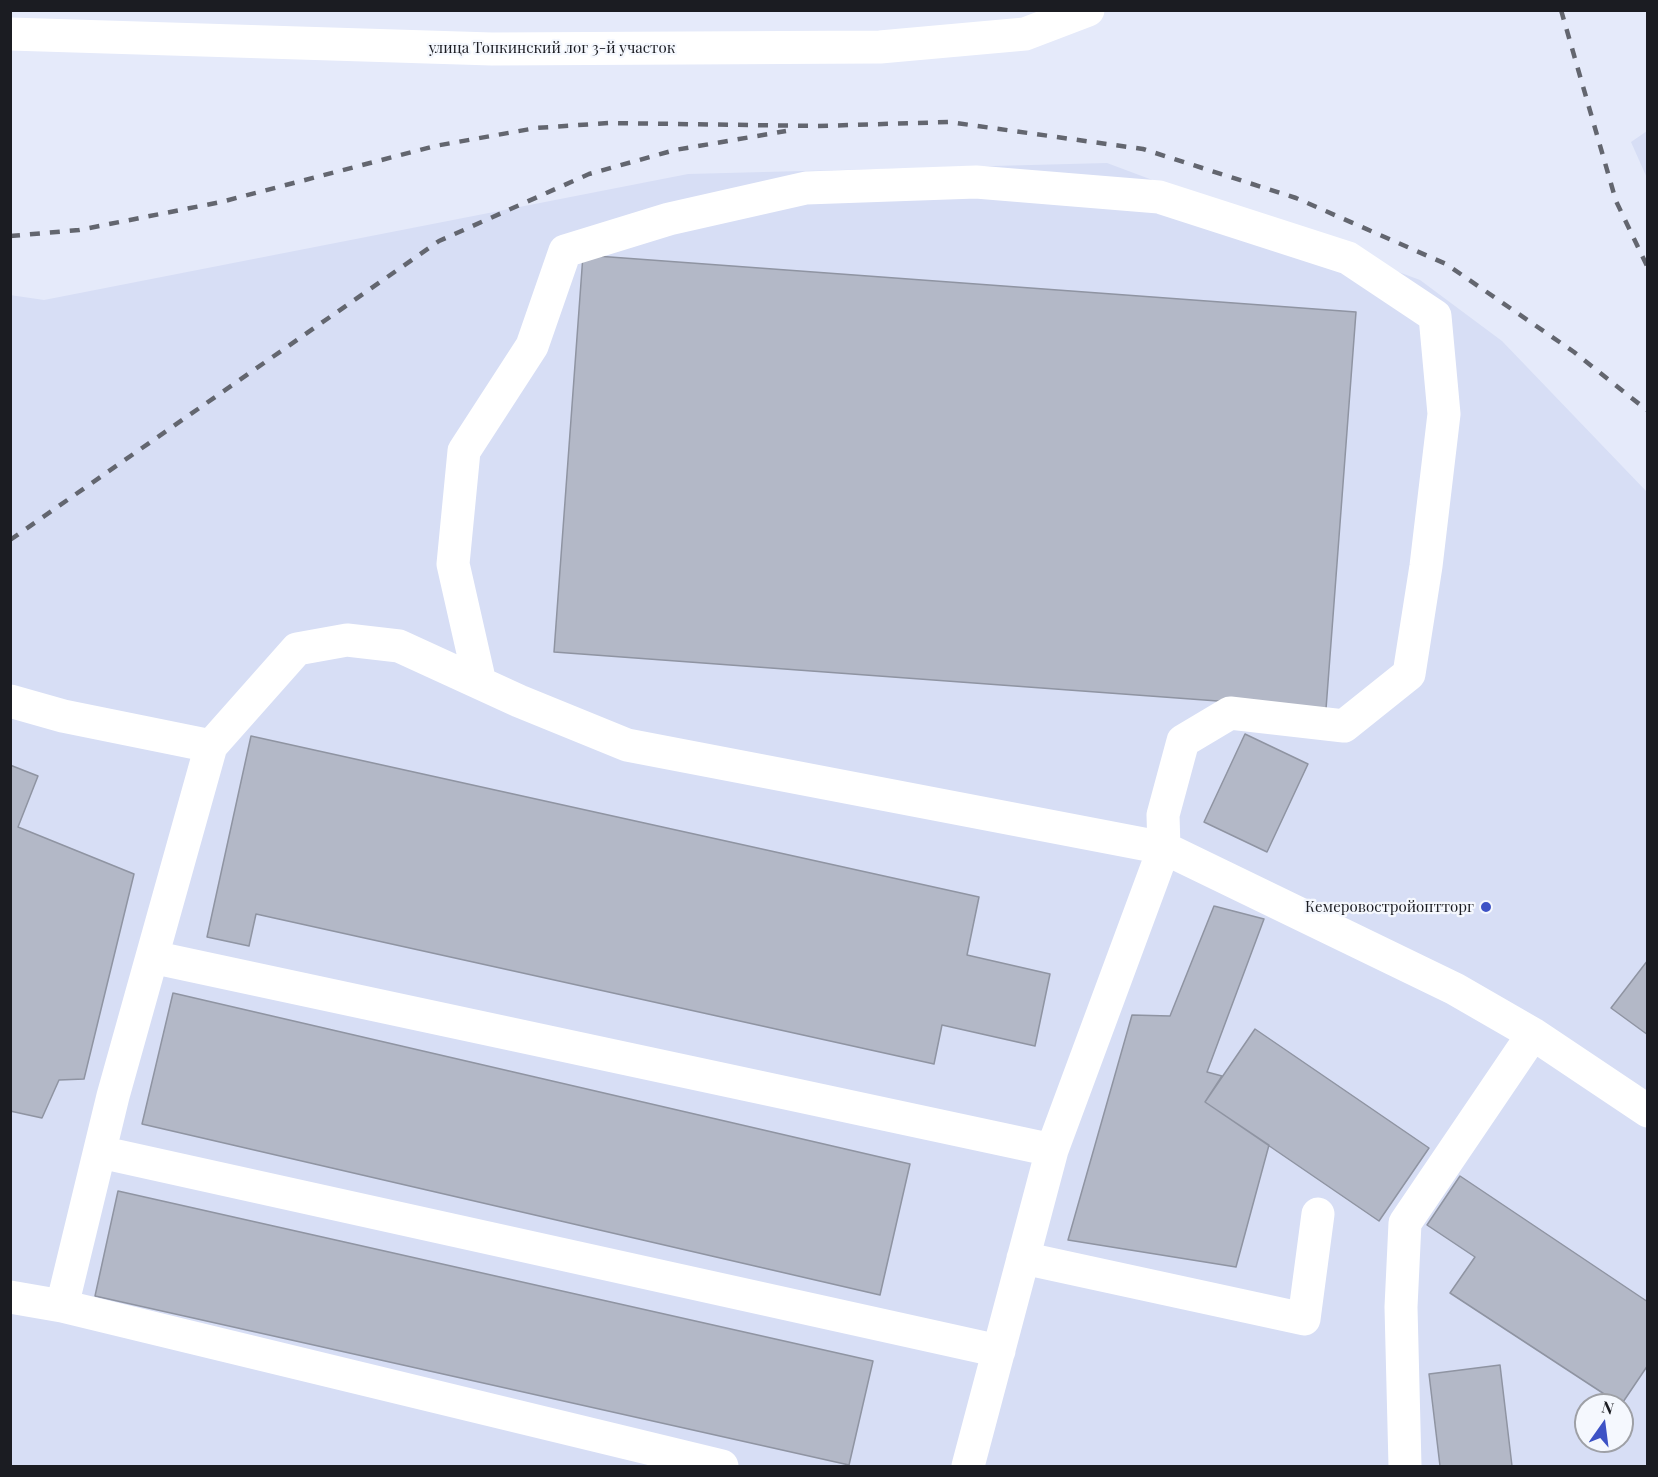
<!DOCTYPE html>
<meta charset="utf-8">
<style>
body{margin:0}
#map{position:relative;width:1658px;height:1477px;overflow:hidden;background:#e5eafa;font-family:"Playfair Display",serif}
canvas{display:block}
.frame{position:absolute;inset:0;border:12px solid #1b1c22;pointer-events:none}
.north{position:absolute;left:1574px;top:1393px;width:60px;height:60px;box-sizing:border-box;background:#f5f8fe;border:2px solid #9ea0a6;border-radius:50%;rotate:14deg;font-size:16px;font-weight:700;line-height:24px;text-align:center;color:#1b1c22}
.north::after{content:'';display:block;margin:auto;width:21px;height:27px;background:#3d52c5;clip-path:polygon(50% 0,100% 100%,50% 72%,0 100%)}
</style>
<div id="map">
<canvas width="1658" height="1477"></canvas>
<div class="frame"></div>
<div class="north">N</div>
</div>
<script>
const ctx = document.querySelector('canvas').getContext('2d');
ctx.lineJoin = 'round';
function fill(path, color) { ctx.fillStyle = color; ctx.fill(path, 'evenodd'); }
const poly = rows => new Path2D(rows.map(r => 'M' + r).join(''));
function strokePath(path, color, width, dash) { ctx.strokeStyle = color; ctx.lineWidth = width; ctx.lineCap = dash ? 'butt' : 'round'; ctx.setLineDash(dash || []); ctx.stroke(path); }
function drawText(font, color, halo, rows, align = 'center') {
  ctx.font = font + ' "Playfair Display",serif'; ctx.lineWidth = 4.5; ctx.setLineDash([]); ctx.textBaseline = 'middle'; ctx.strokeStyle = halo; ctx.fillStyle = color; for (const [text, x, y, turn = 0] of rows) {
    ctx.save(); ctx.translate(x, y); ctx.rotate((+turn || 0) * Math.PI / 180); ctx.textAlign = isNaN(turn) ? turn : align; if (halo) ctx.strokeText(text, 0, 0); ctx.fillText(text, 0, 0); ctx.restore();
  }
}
fill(poly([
 [1647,131,1647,178,1631,142],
 [1107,163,1420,280,1502,341,1647,492,1647,1466,11,1466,10,295,44,300,688,174],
 [1586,1405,1622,1405,1622,1441,1586,1441]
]), '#d7def5');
const building = poly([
 [583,255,1356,312,1326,709,554,652,583,255],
 [1245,734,1308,764,1267,852,1204,822,1245,734],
 [251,736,979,897,967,955,1050,974,1035,1046,942,1025,934,1064,256,914,249,946,207,937,251,736],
 [10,765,38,776,18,827,134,874,84,1079,59,1080,42,1118,10,1111,10,765],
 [1214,906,1264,919,1207,1072,1222,1076,1205,1102,1269,1145,1236,1267,1068,1240,1132,1015,1170,1016,1214,906],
 [1648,960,1648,1035,1611,1008,1648,960],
 [173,993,910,1164,880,1295,142,1124,173,993],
 [1255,1029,1429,1148,1379,1221,1205,1102,1255,1029],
 [1460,1176,1648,1302,1648,1365,1621,1405,1450,1293,1475,1257,1427,1225,1460,1176],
 [118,1191,873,1361,849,1465,95,1296,118,1191],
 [1500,1365,1512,1466,1440,1466,1429,1374,1500,1365]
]);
fill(building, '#b3b8c7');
strokePath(building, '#8f94a2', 1.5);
strokePath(poly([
 [10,34,492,49,880,47,1025,34,1088,10],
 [480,683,453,564,464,451,532,346,565,251,669,219,806,188,976,182,1159,197,1348,258,1435,316,1444,414,1426,566,1409,674,1344,726,1230,713,1183,741,1163,815,1164,848,1052,1150,968,1466],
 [10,701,63,716,211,746],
 [152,957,1052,1150],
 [100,1152,999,1351],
 [1023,1258,1304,1319,1318,1214],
 [10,1297,62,1306],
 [722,1466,62,1306,113,1096,211,746,297,649,347,640,399,646,519,701,627,745,1164,848,1455,989,1533,1034,1648,1111],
 [1405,1466,1401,1307,1405,1223,1533,1034]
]), '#fff', 33);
strokePath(poly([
 [1561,10,1616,201,1648,268],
 [10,236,79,230,221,202,435,146,536,128,609,123,818,126,949,122,1143,149,1296,198,1446,264,1574,352,1648,411],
 [10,540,439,241,589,174,675,150,786,131]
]), '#63666f', 4.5, [10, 10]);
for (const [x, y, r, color] of [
 [1486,907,6,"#3d52c5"]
]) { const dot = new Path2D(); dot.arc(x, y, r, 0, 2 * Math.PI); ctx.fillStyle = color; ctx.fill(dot); strokePath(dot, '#f5f8fe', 2); }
drawText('15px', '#1b1c22', '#f5f8fe', [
 ["улица Топкинский лог 3-й участок",552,48]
]);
drawText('15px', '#1b1c22', '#f5f8fe', [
 ["Кемеровостройоптторг",1474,907]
], 'right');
</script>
